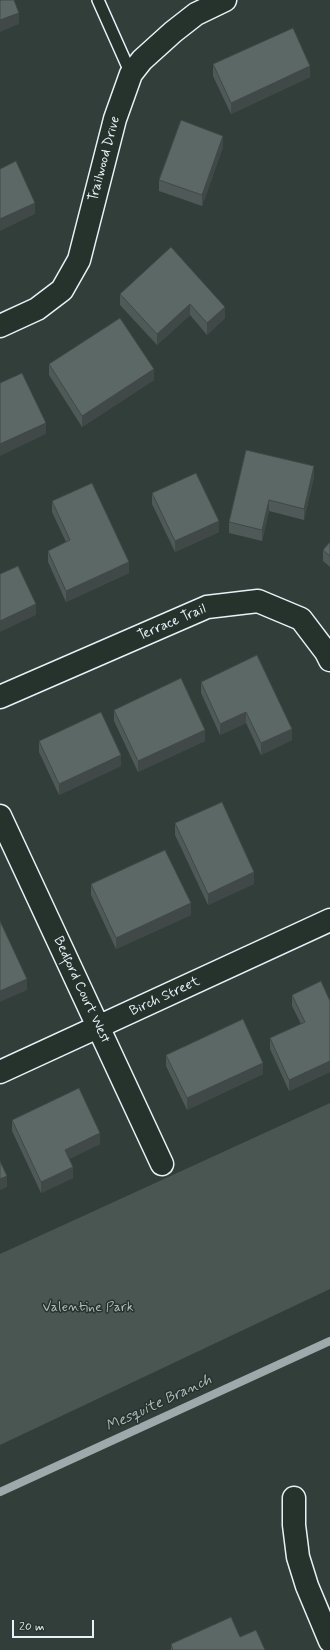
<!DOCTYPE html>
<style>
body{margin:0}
#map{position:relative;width:330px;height:1650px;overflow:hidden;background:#323e39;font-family:Mynerve,sans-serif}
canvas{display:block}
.scale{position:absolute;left:12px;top:1620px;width:82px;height:18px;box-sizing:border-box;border:2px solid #e8f1f8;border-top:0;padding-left:5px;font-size:12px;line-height:14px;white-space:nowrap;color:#e8f1f8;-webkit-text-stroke:3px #26332d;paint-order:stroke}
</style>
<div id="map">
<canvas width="330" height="1650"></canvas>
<div class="scale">20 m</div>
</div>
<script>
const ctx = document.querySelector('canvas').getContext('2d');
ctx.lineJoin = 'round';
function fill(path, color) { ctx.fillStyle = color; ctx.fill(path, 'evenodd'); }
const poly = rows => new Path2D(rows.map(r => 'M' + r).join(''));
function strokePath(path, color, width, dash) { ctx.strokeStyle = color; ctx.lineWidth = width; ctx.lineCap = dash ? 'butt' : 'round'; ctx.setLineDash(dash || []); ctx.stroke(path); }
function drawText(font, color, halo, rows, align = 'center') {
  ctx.font = font + ' Mynerve,sans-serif'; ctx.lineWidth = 3; ctx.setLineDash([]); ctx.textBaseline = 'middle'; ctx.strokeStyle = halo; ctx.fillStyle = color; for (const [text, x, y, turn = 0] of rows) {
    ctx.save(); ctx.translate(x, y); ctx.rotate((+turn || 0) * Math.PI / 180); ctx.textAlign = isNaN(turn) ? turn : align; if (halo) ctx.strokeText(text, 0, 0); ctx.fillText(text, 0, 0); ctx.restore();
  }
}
fill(poly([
 [330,1103,330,1289,0,1445,0,1254]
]), '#495651');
strokePath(poly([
 [0,1492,330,1341]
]), '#9ea9ab', 8);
const lane = poly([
 [98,0,131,74]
]);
const street = poly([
 [0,326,37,309,62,290,79,260,115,119,131,74,142,60,173,32,196,14,225,0],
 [0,697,207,607,258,601,301,619,326,652,330,660],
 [0,816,162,1164],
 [0,1072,330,920],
 [294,1498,294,1525,298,1557,307,1586,330,1641]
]);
strokePath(lane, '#e8f1f8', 14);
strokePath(street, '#e8f1f8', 25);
strokePath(lane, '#26332d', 11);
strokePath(street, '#26332d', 22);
fill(poly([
 [213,64,310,77,231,114,213,76],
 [223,147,202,206,159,191,159,180],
 [171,247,225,318,207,335,190,315,157,345,120,305,120,294],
 [49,364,154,380,82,427,49,375],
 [246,450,314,477,304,520,269,511,262,541,229,533,229,522],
 [152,493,219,532,175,552,152,504],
 [52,501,129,573,66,602,48,562,48,551,66,542,52,512],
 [330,542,330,567,323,561,323,550],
 [201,682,292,740,261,755,246,723,220,735,201,693],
 [114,710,205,741,138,772,114,721],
 [39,741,121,766,59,795,39,752],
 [175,823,254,884,208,905,175,835],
 [91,884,191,915,116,949,91,895],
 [292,995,330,1001,330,1072,289,1091,270,1049,270,1038,301,1024,292,1006],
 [166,1055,263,1074,187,1110,166,1066],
 [12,1120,100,1144,69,1159,73,1178,41,1193,12,1131],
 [240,1637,265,1650,171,1650,171,1644]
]), '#4f5957');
fill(poly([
 [19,13,19,24,0,32,0,20],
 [310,66,310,77,231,114,231,103],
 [223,136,223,147,202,206,202,195],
 [35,203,35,214,0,231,0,219],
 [190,304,190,315,157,345,157,334],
 [225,307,225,318,207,335,207,323],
 [154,369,154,380,82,427,82,416],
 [46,423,46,434,0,456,0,444],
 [314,466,314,477,304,520,304,509],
 [269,500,269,511,262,541,262,530],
 [219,521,219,532,175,552,175,541],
 [129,562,129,573,66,602,66,591],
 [36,604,36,615,0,632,0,621],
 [246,712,246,723,220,735,220,724],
 [292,729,292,740,261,755,261,743],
 [205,730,205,741,138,772,138,761],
 [121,755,121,766,59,795,59,784],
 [254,872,254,884,208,905,208,894],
 [191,903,191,915,116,949,116,938],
 [27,979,27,990,0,1002,0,991],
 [330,1061,330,1072,289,1091,289,1080],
 [263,1063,263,1074,187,1110,187,1098],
 [100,1133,100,1144,65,1161,65,1150],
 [73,1167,73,1178,41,1193,41,1182],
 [7,1176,7,1187,0,1190,0,1179]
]), '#404947');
const building = poly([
 [0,0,14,0,19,13,0,20,0,0],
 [293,28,310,66,231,103,213,64,293,28],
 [181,120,223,136,202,195,159,180,181,120],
 [16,161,35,203,0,219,0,169,16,161],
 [171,247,225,307,207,323,190,304,157,334,120,294,171,247],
 [120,318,154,369,82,416,49,364,120,318],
 [22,373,46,423,0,444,0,383,22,373],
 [246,450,314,466,304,509,269,500,262,530,229,522,246,450],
 [196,473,219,521,175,541,152,493,196,473],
 [92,483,129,562,66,591,48,551,70,540,52,501,92,483],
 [330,542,330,556,323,550,330,542],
 [18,566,36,604,0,621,0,574,18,566],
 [257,655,292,729,261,743,246,712,220,724,201,682,257,655],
 [181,678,205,730,138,761,114,710,181,678],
 [101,712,121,755,59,784,39,741,101,712],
 [222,802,254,872,208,894,175,823,222,802],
 [165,850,191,903,116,938,91,884,165,850],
 [0,921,27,979,0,991,0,921],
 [321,981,330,1001,330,1061,289,1080,270,1038,305,1022,292,995,321,981],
 [243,1019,263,1063,187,1098,166,1055,243,1019],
 [79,1088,100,1133,65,1150,73,1167,41,1182,12,1120,79,1088],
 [0,1161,7,1176,0,1179,0,1161],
 [231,1617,240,1637,256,1630,265,1650,173,1650,171,1644,231,1617]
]);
fill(building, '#5c6865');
strokePath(building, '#404947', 1);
drawText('14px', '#e8f1f8', '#26332d', [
 ["Trailwood Drive",105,159,-75],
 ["Terrace Trail",172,623,-23],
 ["Bedford Court West",81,990,65],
 ["Birch Street",165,997,-25]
]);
drawText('14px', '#b0bbbe', '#26332d', [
 ["Valentine Park",88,1308]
]);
drawText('italic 15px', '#b1bbbe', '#26332d', [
 ["Mesquite Branch",159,1404,-25]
]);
</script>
